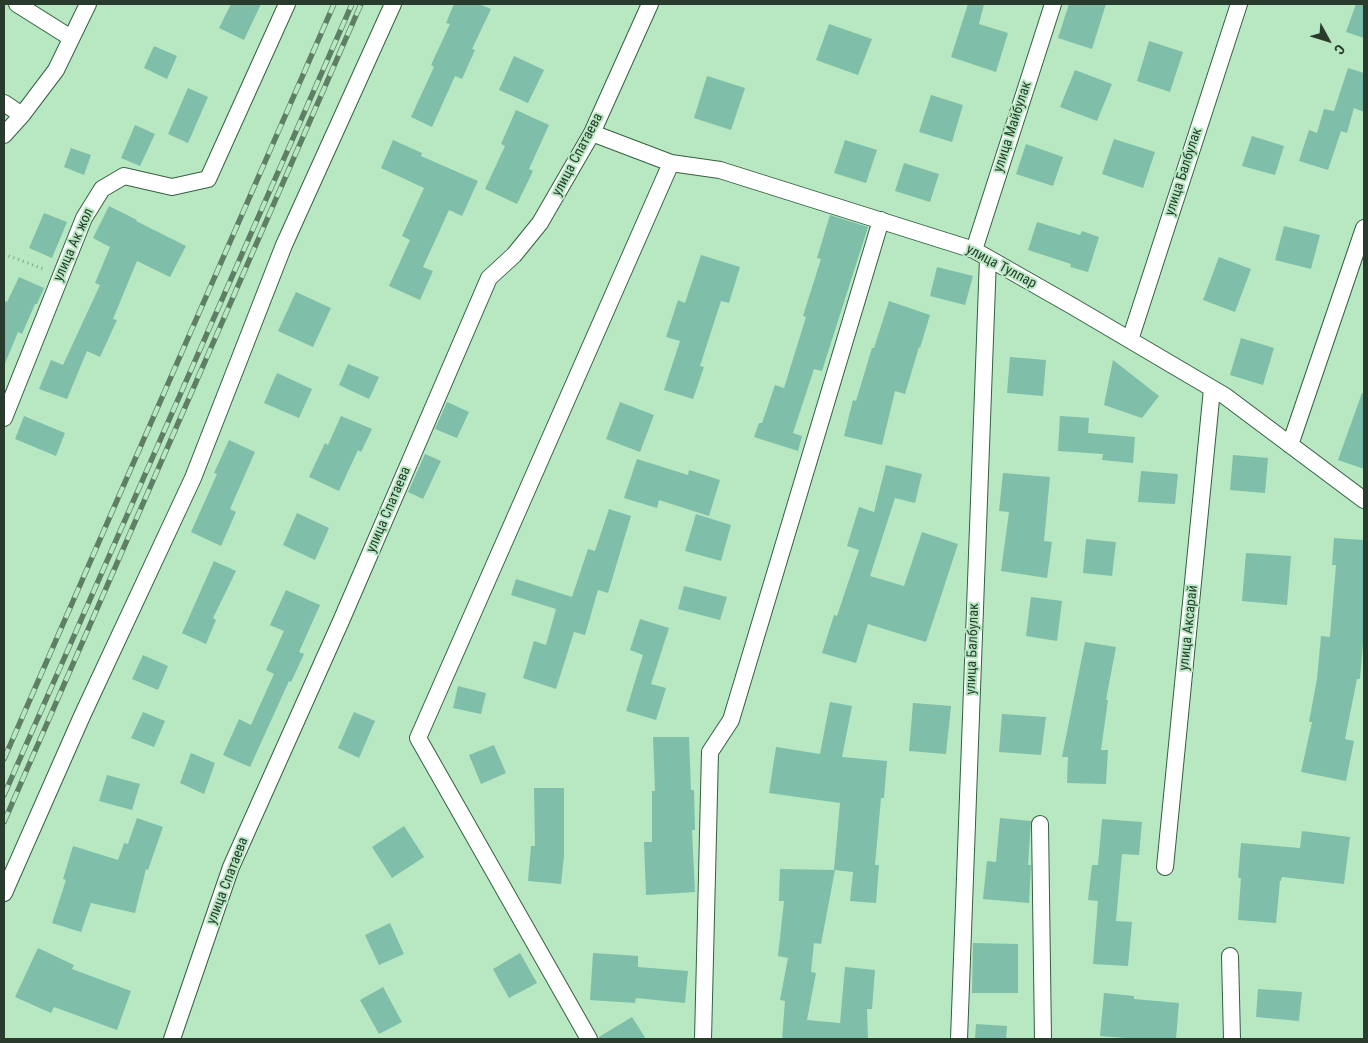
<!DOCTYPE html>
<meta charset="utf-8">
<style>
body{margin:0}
#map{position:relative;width:1368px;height:1043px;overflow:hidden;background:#b7e8c2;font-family:"Roboto Condensed",sans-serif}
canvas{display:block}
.frame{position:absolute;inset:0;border:5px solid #283b2c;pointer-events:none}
.north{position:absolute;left:1303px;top:15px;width:50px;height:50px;-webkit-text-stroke:4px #b7e8c2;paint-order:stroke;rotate:129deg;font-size:14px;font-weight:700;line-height:20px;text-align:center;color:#283b2c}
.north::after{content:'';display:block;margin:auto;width:18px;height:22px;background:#283b2c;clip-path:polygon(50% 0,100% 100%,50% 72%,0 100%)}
</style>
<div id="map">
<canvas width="1368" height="1043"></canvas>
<div class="frame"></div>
<div class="north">С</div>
</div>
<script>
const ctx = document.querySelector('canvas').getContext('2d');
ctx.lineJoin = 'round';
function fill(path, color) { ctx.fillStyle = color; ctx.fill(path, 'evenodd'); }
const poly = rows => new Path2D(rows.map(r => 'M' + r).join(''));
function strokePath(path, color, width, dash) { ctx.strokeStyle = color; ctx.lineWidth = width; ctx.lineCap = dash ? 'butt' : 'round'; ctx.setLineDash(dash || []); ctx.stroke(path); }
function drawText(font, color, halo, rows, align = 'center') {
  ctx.font = font + ' "Roboto Condensed",sans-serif'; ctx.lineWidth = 4; ctx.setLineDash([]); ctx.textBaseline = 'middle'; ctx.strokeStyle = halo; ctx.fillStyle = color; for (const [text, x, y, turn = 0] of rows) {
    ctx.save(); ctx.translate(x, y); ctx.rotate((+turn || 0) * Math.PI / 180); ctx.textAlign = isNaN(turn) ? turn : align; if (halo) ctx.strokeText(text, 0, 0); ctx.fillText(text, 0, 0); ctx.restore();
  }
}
fill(poly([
 [231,4,261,4,244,40,219,28],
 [454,4,479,4,491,9,472,49,475,50,462,79,455,76,432,127,411,117,434,67,431,65,450,24,446,23],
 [968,4,984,4,979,24,1008,33,996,72,951,57],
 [1069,4,1106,4,1092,49,1058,38],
 [1356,4,1364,4,1364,38,1346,32],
 [829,24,872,39,858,75,816,60],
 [1149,41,1183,52,1170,92,1137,81],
 [154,46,177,56,167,79,144,68],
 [514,56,544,70,528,103,499,90],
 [1348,68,1364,73,1364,112,1354,108,1347,133,1341,131,1328,170,1299,161,1309,130,1317,133,1324,109,1334,111],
 [1075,70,1112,84,1097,121,1060,107],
 [707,76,745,88,731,130,694,118],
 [188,88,208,97,188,143,168,134],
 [931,95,963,105,952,142,919,132],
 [516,110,549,125,529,169,533,171,517,204,485,189,505,146,501,144],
 [135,125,155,134,140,166,121,158],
 [1252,136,1284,146,1275,175,1242,166],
 [1114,139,1155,152,1143,188,1102,174],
 [393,140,422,153,421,156,478,181,462,216,449,210,423,267,433,271,420,300,389,286,410,240,402,236,424,188,381,168],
 [845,140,877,150,866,183,834,173],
 [1026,144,1063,157,1053,186,1016,174],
 [71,148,91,155,84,175,64,167],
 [904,163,939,174,930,202,895,191],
 [109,206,137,220,136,221,186,246,170,277,137,261,113,319,117,320,100,357,87,351,67,399,39,389,51,360,63,365,100,285,95,283,110,247,93,238],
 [44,213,67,222,52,258,29,248],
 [830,215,868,227,822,371,814,369,793,433,802,436,798,451,754,437,759,423,762,423,775,385,784,388,806,317,803,316,821,259,817,258],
 [1037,222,1080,235,1082,231,1099,237,1088,272,1070,267,1071,264,1028,250],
 [1284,226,1320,235,1311,269,1275,260],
 [701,255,740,267,729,303,721,301,700,366,704,367,693,399,664,390,680,341,666,337,678,300,685,303],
 [1219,257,1251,269,1235,312,1203,300],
 [937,267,973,276,965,305,930,296],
 [19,277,44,288,37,304,35,304,22,334,18,332,4,366,4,301,7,302],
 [296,292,331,308,313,347,278,331],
 [889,301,930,315,920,348,919,347,905,394,895,391,882,445,844,436,853,400,856,401,872,348,874,348],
 [1241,338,1274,348,1263,385,1230,375],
 [1010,357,1046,360,1043,396,1007,393],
 [1113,360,1159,396,1142,418,1104,405],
 [348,364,379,377,369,399,339,385],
 [277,373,312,389,299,418,264,403],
 [1362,393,1364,393,1364,469,1338,460],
 [447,402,469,412,457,438,435,429],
 [620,402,654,415,640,452,606,439],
 [24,416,65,433,56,456,15,439],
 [341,416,372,429,361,452,358,450,339,491,309,477,325,443,328,445],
 [1060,416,1089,418,1088,433,1135,437,1133,463,1102,460,1103,454,1058,451],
 [229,440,255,452,230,509,236,512,221,546,191,532,217,474,214,473],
 [425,454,441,461,423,499,408,492],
 [1233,455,1268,458,1265,493,1230,490],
 [637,459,688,475,689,470,720,480,709,516,659,500,657,508,624,498],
 [886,465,922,474,915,503,895,498,870,576,904,586,922,532,958,544,926,642,868,624,856,663,822,653,834,615,837,616,859,550,847,546,859,507,874,512],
 [1141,471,1178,474,1175,504,1138,502],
 [1003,473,1050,477,1044,541,1052,542,1047,578,1001,571,1009,512,999,511],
 [609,509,631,516,608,593,598,590,585,635,574,632,556,689,523,678,534,641,546,645,556,609,511,595,516,579,572,597,588,549,595,551],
 [297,513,329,528,315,560,283,545],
 [696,514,731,525,721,561,685,551],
 [1334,538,1364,540,1364,632,1360,679,1357,679,1345,739,1354,741,1346,781,1301,772,1312,722,1309,722,1317,679,1321,636,1330,637,1336,565,1332,565],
 [1086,539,1116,542,1112,576,1083,573],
 [1246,553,1291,556,1287,605,1242,601],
 [214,561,236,571,213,618,216,620,206,644,182,633],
 [684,586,727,597,720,620,678,609],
 [286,590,320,605,299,652,304,654,291,682,289,681,250,767,223,755,239,719,251,725,274,674,266,670,284,631,270,625],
 [1031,597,1062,601,1057,641,1026,636],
 [640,619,669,628,651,684,666,688,656,720,626,711,643,655,630,650],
 [1085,642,1116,647,1106,700,1108,700,1101,750,1108,750,1106,784,1067,783,1068,757,1062,757],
 [143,655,168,666,158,690,132,679],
 [458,686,486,693,481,714,453,708],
 [830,702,852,706,842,757,887,761,884,798,881,798,875,865,879,865,876,903,850,901,853,872,835,870,821,944,814,943,811,972,816,973,807,1020,840,1023,845,967,875,970,872,1009,867,1009,868,1039,782,1039,785,1001,780,1000,788,958,778,956,784,901,779,901,780,869,834,870,840,803,769,793,776,747,820,754],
 [913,703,951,706,946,754,909,751],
 [143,712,165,721,154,747,131,738],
 [354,712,375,721,359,758,338,748],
 [1002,714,1046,717,1041,755,999,752],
 [653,737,689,737,691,790,694,790,695,830,692,830,695,892,646,895,644,842,652,842,652,791,655,791],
 [494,745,506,773,481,784,469,755],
 [191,753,215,763,204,794,180,783],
 [107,775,140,784,132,810,99,801],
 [534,788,564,788,564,856,561,884,528,881,531,846,535,846],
 [137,818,163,827,148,870,146,869,135,913,91,903,81,932,52,923,66,880,63,879,73,846,118,860,124,843,128,844],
 [1000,818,1031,821,1028,865,1031,865,1029,903,983,899,987,861,996,862],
 [1102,819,1142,822,1139,855,1122,854,1116,921,1132,922,1128,966,1093,964,1098,901,1088,900,1092,865,1098,865],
 [404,826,424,857,392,878,372,847],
 [1302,831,1350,837,1344,884,1282,877,1281,881,1280,881,1276,923,1238,920,1241,878,1238,878,1241,843,1300,848],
 [390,923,404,954,379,965,365,935],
 [973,943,1018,944,1018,993,972,993],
 [38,948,74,965,72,969,131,991,117,1030,54,1007,51,1013,15,997],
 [520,953,537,983,509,998,493,969],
 [593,953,638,956,638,967,688,971,685,1003,636,998,635,1003,590,1000],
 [383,987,402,1022,379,1034,360,1000],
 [1258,989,1302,992,1299,1021,1256,1017],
 [1104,993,1134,996,1134,999,1179,1003,1176,1039,1137,1039,1100,1036],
 [632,1017,646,1039,599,1039,599,1037],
 [976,1024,1007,1026,1006,1039,975,1039]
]), '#7fbea9');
const street = poly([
 [17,4,71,38],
 [4,103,22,115],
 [592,133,671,163,720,170,974,250,1074,307,1225,396,1364,500],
 [4,135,22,115,56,70,88,4],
 [974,250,1053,4],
 [1130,340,1239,4],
 [4,418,84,218,102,189,124,176,172,187,208,179,287,4],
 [1290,445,1364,228],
 [1040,824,1043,1039],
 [1165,867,1212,389],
 [4,893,82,716,193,478,284,245,393,4],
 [1230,956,1232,1039],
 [172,1039,231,867,341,621,489,278,514,255,540,223,592,133,650,4],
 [589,1039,418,738,671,163],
 [703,1039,710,752,731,720,881,220],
 [959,1039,988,258]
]);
strokePath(street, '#346040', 18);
strokePath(poly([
 [4,254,46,270]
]), '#7da185', 3, [1, 4]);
strokePath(street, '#fff', 16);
const rail = poly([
 [4,759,334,4],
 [4,795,352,4],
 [4,822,361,4]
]);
strokePath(rail, '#5f7e66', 5.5);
strokePath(rail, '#b7e8c2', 4, [11]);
drawText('14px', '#283b2c', '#b7e8c2', [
 ["улица Майбулак",1013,127,-72],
 ["улица Спатаева",578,155,-62],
 ["улица Балбулак",1184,172,-72],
 ["улица Ак жол",74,245,-66],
 ["улица Тулпар",1001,267,28],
 ["улица Спатаева",389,510,-67],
 ["улица Аксарай",1189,628,-84],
 ["улица Балбулак",973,649,-88],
 ["улица Спатаева",228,881,-69]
]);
</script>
